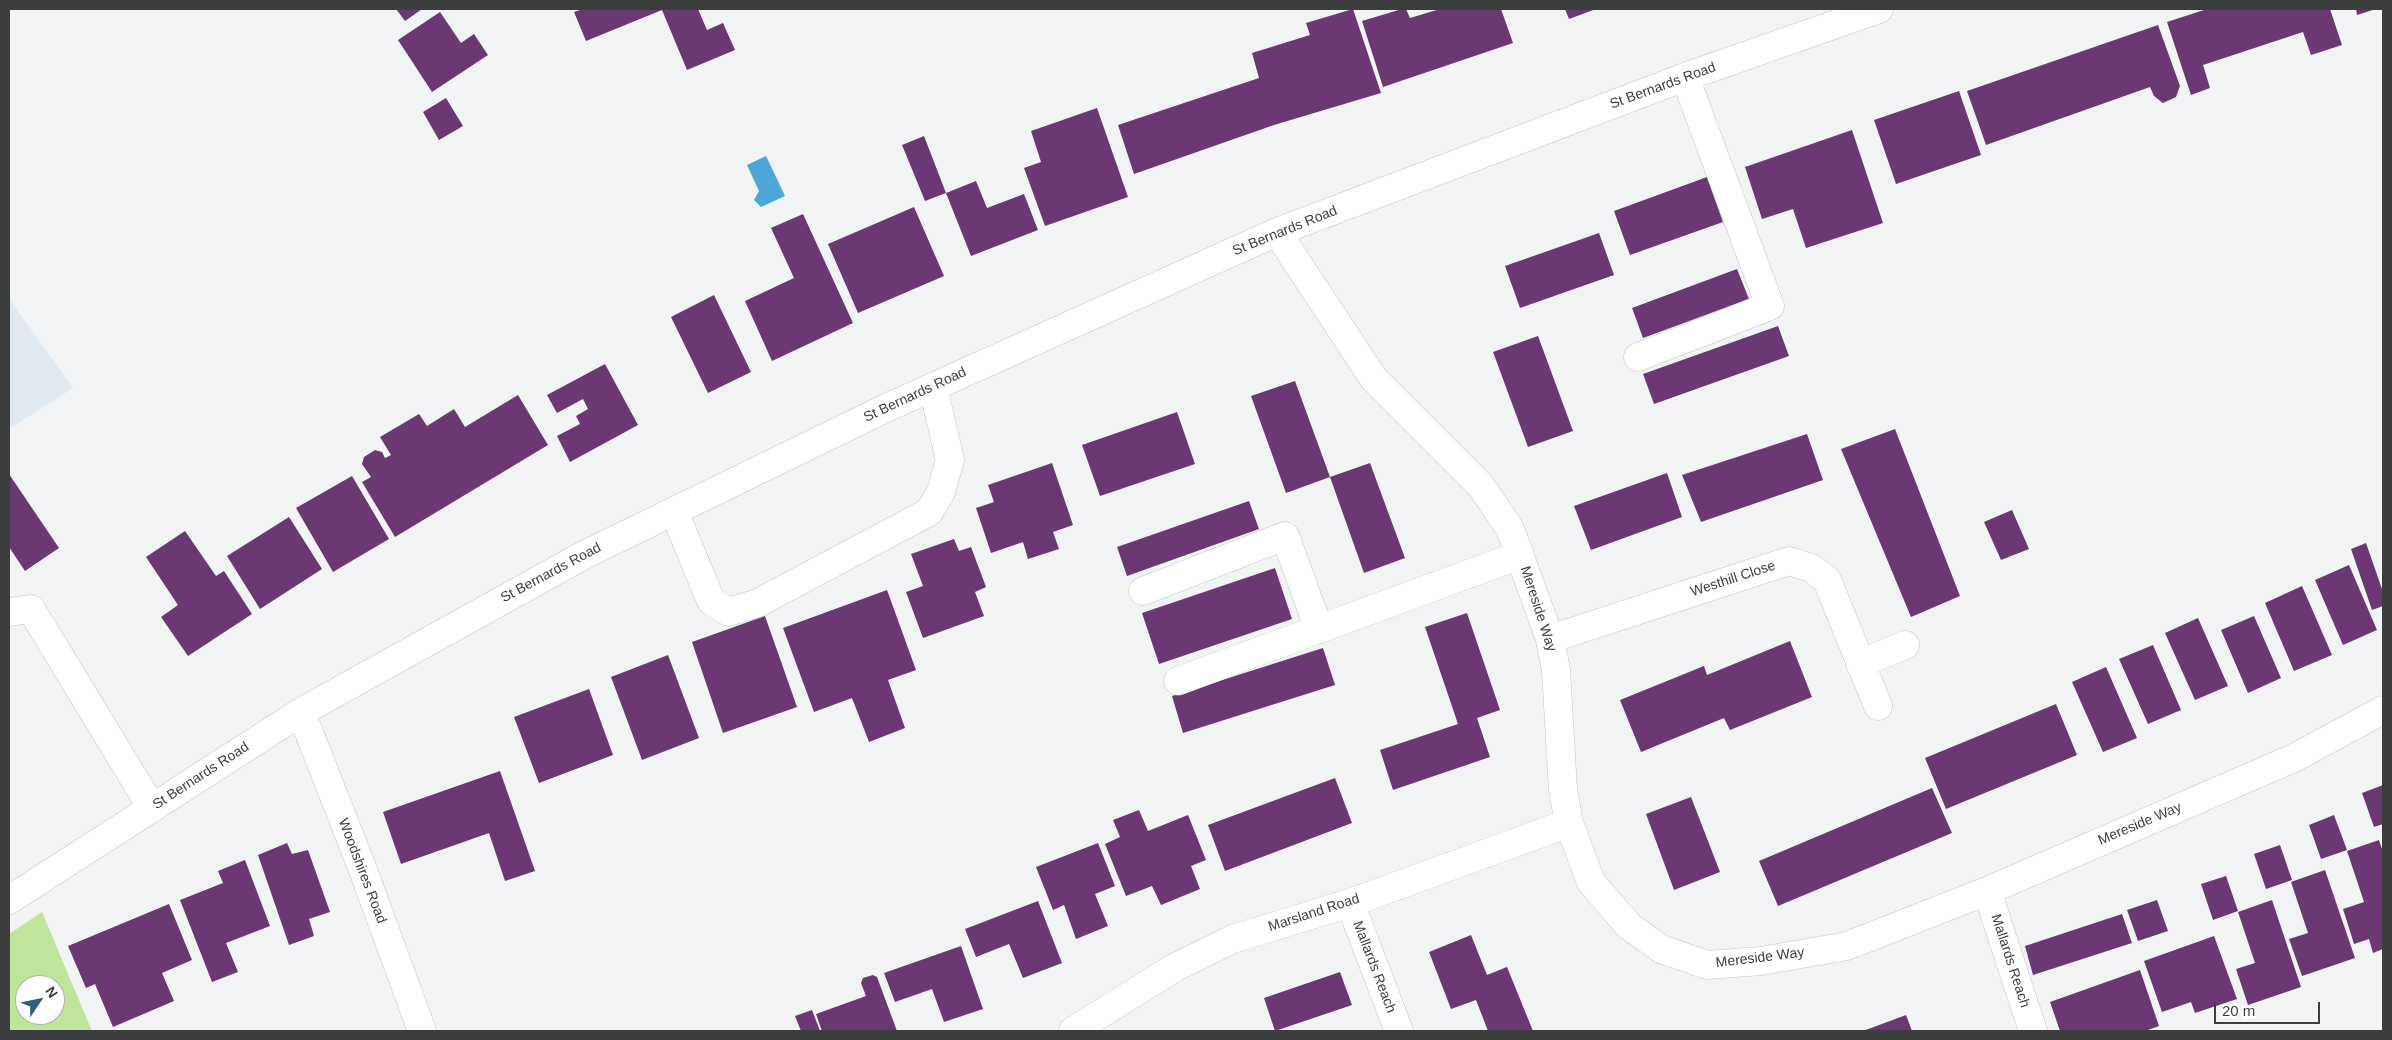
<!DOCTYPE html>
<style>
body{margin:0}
#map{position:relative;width:2392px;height:1040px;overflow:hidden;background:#f1f3f5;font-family:Helvetica,sans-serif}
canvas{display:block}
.frame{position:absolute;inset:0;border:10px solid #3c3d3d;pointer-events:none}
.north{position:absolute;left:15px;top:975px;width:50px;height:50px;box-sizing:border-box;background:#fff;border:1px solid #b1b1b1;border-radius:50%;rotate:56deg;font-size:14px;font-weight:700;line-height:20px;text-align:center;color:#3c3d3d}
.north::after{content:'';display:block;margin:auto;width:18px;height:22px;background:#2c5f7c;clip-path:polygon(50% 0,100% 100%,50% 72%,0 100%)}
.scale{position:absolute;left:2214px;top:1002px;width:106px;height:22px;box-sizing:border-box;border:2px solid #3c3d3d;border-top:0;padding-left:6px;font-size:15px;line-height:18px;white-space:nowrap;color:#3c3d3d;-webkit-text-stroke:4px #fff;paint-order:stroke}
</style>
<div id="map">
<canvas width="2392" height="1040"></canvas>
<div class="frame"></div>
<div class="north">N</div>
<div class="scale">20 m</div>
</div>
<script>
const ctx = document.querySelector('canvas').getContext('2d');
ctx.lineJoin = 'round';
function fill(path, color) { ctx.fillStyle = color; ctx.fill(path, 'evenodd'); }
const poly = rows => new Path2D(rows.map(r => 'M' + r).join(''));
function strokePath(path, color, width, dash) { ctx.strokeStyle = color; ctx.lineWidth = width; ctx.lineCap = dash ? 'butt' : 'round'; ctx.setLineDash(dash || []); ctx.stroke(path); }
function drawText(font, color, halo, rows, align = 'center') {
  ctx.font = font + ' Helvetica,sans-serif'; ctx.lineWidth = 5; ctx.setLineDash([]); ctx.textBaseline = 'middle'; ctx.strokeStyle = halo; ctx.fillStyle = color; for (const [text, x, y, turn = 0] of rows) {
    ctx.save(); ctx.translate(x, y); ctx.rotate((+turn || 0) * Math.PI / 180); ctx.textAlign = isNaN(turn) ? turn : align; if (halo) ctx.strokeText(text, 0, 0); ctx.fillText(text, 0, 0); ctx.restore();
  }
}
fill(poly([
 [9,299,73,388,14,426,9,427]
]), '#e1e9f0');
fill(poly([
 [42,912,92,1031,9,1031,9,934],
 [25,985,55,985,55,1015,25,1015]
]), '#bfe59c');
fill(poly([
 [766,156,785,196,761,207,754,200,759,191,747,165]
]), '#4da6d8');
fill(poly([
 [396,9,422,9,405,21],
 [583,9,698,9,707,30,723,23,735,50,687,70,662,10,586,41,574,12],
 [1353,9,1381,93,1274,125,1134,174,1118,125,1259,78,1252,53,1310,35,1306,23],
 [1402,9,1406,9,1410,18,1440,9,1501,9,1513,43,1383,87,1362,21],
 [1565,9,1596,9,1569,19],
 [2207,9,2330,9,2342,45,2311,55,2303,32,2203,65,2210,88,2191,95,2167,22],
 [2356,9,2376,9,2357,15],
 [440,12,461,43,474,34,488,55,432,92,398,40],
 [2158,25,2180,86,2176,97,2163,103,2154,96,2150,87,1986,145,1967,91],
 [1959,91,1981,155,1896,184,1874,120],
 [446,98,463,126,439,140,423,112],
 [1097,108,1128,197,1045,226,1024,168,1041,162,1031,131],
 [1852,130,1883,223,1806,248,1793,209,1762,219,1745,167],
 [924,136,946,193,925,201,902,145],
 [1707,177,1723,222,1630,255,1614,211],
 [976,181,987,208,1024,194,1038,230,971,256,946,193],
 [914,207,944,276,858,313,828,244],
 [803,214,853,323,772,361,745,301,794,278,771,228],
 [1599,233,1614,275,1520,308,1505,266],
 [1737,269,1749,299,1643,338,1632,308],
 [714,295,751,372,708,393,671,317],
 [1778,326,1789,356,1654,404,1643,374],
 [1538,336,1573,431,1528,447,1493,352],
 [605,364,638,425,570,462,557,436,580,424,576,416,588,409,583,399,557,413,547,395],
 [1295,381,1330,477,1286,493,1251,396],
 [518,395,548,445,395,537,362,482,371,477,362,464,364,457,375,450,382,452,385,458,391,455,380,437,419,414,427,426,454,409,465,427],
 [1177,412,1195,464,1100,496,1082,445],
 [1895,429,1960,596,1911,617,1841,449],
 [1807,434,1823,480,1701,522,1682,475],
 [1052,463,1073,525,1053,532,1059,549,1028,559,1023,542,991,553,976,508,994,502,988,485],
 [1370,463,1405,558,1364,573,1330,477],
 [1667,473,1682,517,1591,550,1574,506],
 [9,474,59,548,25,571,9,547],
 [352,476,389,539,333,572,296,508],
 [1249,501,1259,529,1127,576,1117,547],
 [2012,510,2029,549,2001,560,1984,522],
 [289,517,322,569,260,609,227,556],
 [185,531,216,576,224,571,252,614,188,656,161,617,178,605,146,557],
 [954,539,959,551,971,547,986,587,975,592,984,616,923,638,906,592,923,586,911,554],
 [2366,543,2383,592,2383,606,2372,610,2351,549],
 [2349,565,2377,630,2343,645,2315,580],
 [1275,568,1292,619,1159,664,1142,613],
 [2302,586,2332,655,2294,671,2265,603],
 [887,590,916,670,888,680,905,728,869,742,852,698,814,712,783,628],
 [1467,613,1500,710,1477,718,1490,757,1393,790,1380,750,1458,724,1425,627],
 [765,616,797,707,723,733,692,642],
 [2254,616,2281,678,2248,693,2221,630],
 [2198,618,2228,686,2195,700,2165,633],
 [1790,641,1812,697,1730,730,1724,718,1641,752,1620,700,1704,666,1707,675],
 [2153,645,2181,710,2148,724,2119,659],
 [1323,648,1335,685,1183,733,1172,696],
 [668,655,699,738,642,760,611,677],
 [2106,667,2137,738,2103,752,2072,682],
 [589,689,613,755,539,783,514,717],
 [2056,704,2077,755,1946,809,1925,758],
 [500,771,535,871,505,881,489,833,401,864,383,812],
 [1335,778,1352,823,1225,871,1208,825],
 [2383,785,2383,824,2374,827,2362,793],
 [1932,788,1952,833,1778,906,1759,861],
 [1691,797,1720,872,1674,890,1646,814],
 [1139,810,1148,831,1188,815,1206,860,1191,866,1200,889,1161,905,1152,886,1126,896,1105,844,1120,837,1113,820],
 [2334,815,2347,850,2321,859,2309,825],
 [2379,840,2383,852,2383,949,2373,953,2369,939,2354,944,2343,909,2364,902,2347,851],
 [287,843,292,854,308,850,330,912,309,919,314,936,289,945,258,855],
 [1098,843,1115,886,1095,894,1108,926,1076,939,1064,905,1053,910,1036,867],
 [2280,845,2292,880,2266,889,2254,854],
 [245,860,270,926,226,943,238,972,212,982,180,900,223,883,218,871],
 [2325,870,2355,958,2302,976,2289,939,2308,933,2291,882],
 [2226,876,2238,911,2213,920,2201,884],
 [2157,900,2168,931,2138,941,2127,910],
 [2272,900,2301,987,2248,1005,2236,969,2255,963,2238,912],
 [1038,901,1062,963,1023,978,1009,944,976,957,965,929],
 [169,904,192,960,162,973,174,1001,113,1027,95,984,86,988,68,946],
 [2122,914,2132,943,2033,975,2025,946],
 [1471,935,1487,975,1507,967,1533,1031,1488,1031,1476,1000,1451,1009,1429,952],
 [2214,936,2237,999,2195,1013,2191,1002,2162,1012,2144,961],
 [961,946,983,1009,944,1022,932,989,895,1002,884,973],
 [2140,970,2159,1026,2145,1031,2060,1031,2050,1002],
 [1340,972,1352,1005,1275,1031,1264,998],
 [873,975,877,977,897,1031,822,1031,816,1014,866,996,861,983,863,978],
 [812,1010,820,1031,801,1031,795,1016],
 [1906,1015,1912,1031,1863,1031]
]), '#6b3874');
const minor = poly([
 [1277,232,1374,379,1481,486,1510,529,1550,639,1556,670,1563,790,1569,823,1591,882,1629,926,1661,949,1707,965,1761,961,1847,946,1987,891,2294,758,2383,710],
 [1638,357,1770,306,1685,77],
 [674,511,711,601,729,612,758,603,929,512,941,492,950,460,933,387],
 [1143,591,1285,536,1319,629],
 [9,612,31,609,152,808],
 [1550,639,1789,561,1811,568,1827,580,1878,706],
 [1860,664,1905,645],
 [1178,681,1520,555],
 [301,712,363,870,422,1031],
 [1987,891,2033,1031],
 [9,900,301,712,584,555,884,409,1277,232,1685,77,1879,9],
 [1350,903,1399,1031],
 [1073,1031,1174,968,1233,939,1350,903,1569,823]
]);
strokePath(minor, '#c2c4c5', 29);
strokePath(minor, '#fff', 28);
drawText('14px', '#3c3d3d', '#fff', [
 ["St Bernards Road",1663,86,-20],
 ["St Bernards Road",1285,231,-22],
 ["St Bernards Road",915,395,-25],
 ["St Bernards Road",551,573,-28],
 ["Westhill Close",1733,579,-18],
 ["Mereside Way",1538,609,72],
 ["St Bernards Road",201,776,-33],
 ["Mereside Way",2140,824,-23],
 ["Woodshires Road",362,871,69],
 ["Marsland Road",1314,913,-18],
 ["Mereside Way",1760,958,-7],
 ["Mallards Reach",2010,961,72],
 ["Mallards Reach",1374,967,69]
]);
</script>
